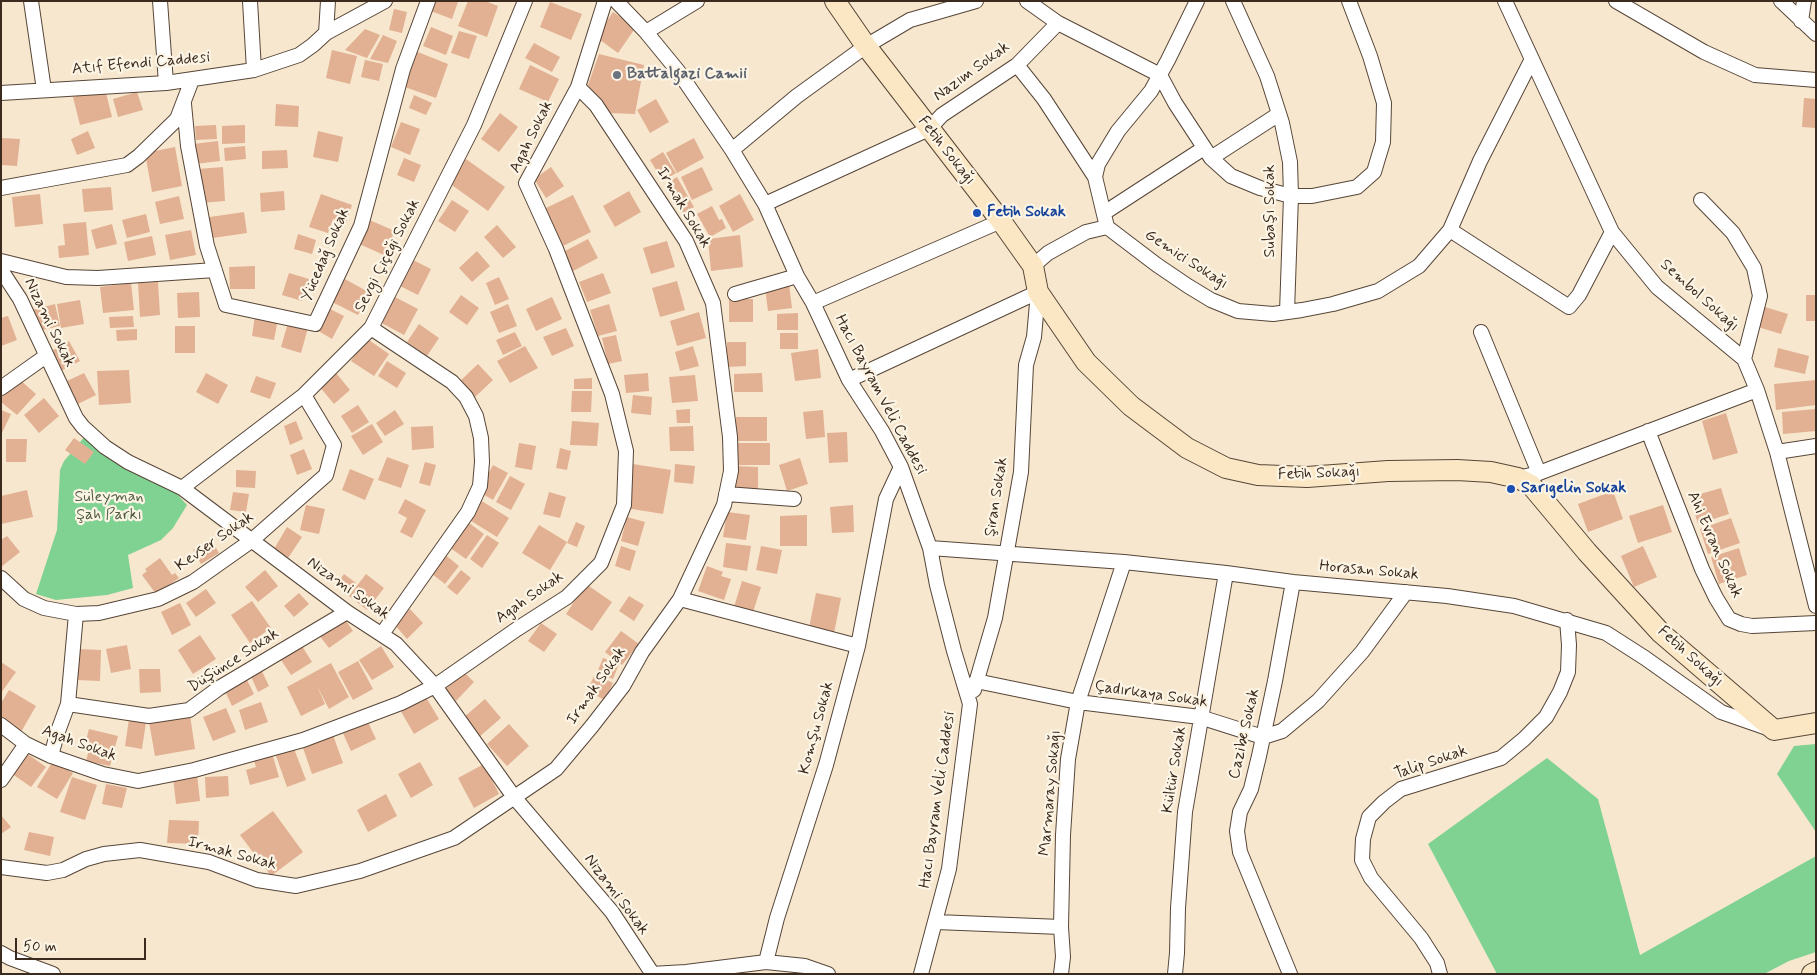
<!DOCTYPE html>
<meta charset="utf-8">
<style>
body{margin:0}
#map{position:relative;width:1817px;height:975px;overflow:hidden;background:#f7e7ce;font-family:Mynerve,sans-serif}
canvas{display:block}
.frame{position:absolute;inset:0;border:2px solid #3b2a1e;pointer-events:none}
.scale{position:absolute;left:15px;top:938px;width:131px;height:22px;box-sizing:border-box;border:2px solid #3b2a1e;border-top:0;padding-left:6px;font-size:15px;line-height:18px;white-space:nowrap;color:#3b2a1e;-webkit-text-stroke:4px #fcf5e5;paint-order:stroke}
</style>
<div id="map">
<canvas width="1817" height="975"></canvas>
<div class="frame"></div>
<div class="scale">50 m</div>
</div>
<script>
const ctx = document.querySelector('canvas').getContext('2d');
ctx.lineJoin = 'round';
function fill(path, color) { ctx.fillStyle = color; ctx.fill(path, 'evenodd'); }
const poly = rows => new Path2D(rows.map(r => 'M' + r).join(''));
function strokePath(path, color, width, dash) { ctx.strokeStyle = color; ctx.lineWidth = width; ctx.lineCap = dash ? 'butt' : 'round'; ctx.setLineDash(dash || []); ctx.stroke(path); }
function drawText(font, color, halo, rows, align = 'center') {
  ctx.font = font + ' Mynerve,sans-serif'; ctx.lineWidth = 4.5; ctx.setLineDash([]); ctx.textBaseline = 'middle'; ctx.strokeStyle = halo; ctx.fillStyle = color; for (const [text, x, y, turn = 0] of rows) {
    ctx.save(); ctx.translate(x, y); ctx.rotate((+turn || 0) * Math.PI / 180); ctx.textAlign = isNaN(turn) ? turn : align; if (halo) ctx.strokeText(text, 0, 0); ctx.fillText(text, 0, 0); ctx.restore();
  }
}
fill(poly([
 [86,435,116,451,176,493,187,505,173,528,161,540,128,555,133,588,107,595,56,600,36,594,57,530,60,470,64,461],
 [1816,744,1816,832,1777,774,1794,746],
 [1547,758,1598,799,1640,955,1816,856,1816,952,1789,961,1764,974,1497,974,1428,844]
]), '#80d293');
fill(poly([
 [431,1,458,2,452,19,428,10],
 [468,1,485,1,498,6,487,37,458,26],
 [550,2,582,14,571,40,540,27],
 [394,9,407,12,402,33,389,30],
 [613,12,636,27,618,53,596,37],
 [431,27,453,36,446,55,423,46],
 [365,29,380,35,367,58,345,50],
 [459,31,477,36,469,59,451,53],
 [383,35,397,41,388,63,370,59],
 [534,43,560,57,552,72,525,58],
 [332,50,357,56,350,84,326,78],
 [415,51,448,64,436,98,402,86],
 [599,54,644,65,635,114,608,113,588,85],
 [365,60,383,64,379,81,361,77],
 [530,65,559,79,548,102,519,89],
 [105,89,112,117,80,125,73,97],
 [137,92,143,110,118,117,113,99],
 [414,95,432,103,426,115,409,108],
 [1804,98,1816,99,1816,128,1802,127],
 [656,99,669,122,650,133,637,110],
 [276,104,299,106,298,127,275,126],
 [500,113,518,127,499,152,481,139],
 [401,122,420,129,410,155,391,147],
 [216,125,217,139,196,140,195,126],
 [245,125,245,143,222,144,222,126],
 [88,131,95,148,77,155,71,139],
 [318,131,343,137,338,162,313,157],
 [1,138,20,139,17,166,1,165],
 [694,138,704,158,677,173,666,153],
 [218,141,220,161,195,164,193,144],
 [245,146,246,159,225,161,224,148],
 [175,147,182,186,152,192,145,153],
 [287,150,288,168,262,169,262,151],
 [663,152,676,173,663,181,650,160],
 [404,158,421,165,414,182,397,175],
 [466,159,505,187,488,211,449,183],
 [223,167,225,201,201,203,198,169],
 [551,167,564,186,546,198,534,179],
 [702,167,713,190,692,200,681,177],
 [677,177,694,207,683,213,667,183],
 [111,187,113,210,84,212,82,189],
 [284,191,285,210,261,212,260,193],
 [629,191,641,212,615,227,603,206],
 [40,194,43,224,15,227,12,197],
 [321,194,352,205,346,223,333,219,328,233,309,227],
 [740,194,754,220,733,232,719,206],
 [573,195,591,232,563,246,544,209],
 [179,196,184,219,160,224,155,202],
 [452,200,469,211,455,232,438,221],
 [712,206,719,220,722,219,726,228,710,237,697,214],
 [244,212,247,233,206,239,203,218],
 [146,214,150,232,127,238,122,220],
 [367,219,395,231,384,255,357,243],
 [86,222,89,255,59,258,58,246,65,245,63,224],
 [112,224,117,244,96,249,91,230],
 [497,225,516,247,503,258,484,237],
 [191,230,196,255,170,260,165,235],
 [298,234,316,240,312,254,294,249],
 [740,235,743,267,711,271,708,239],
 [152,236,156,255,128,261,124,242],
 [588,239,598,258,573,271,563,252],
 [667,241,675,267,651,274,643,248],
 [477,251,490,266,472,282,459,268],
 [411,259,431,269,418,295,398,285],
 [255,266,255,289,230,289,229,267],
 [289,273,309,279,302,301,282,295],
 [603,273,611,293,587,302,579,282],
 [499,277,509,299,495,305,486,283],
 [345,279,370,293,358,315,332,302],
 [677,281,685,310,660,317,652,288],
 [158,282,160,315,140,317,138,283],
 [131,283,134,310,103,313,100,287],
 [789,284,792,308,768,311,765,287],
 [199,292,200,317,178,318,177,293],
 [391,295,418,309,404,335,378,321],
 [461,295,479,308,467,325,449,312],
 [1806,295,1816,295,1816,321,1806,321],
 [552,297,562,319,536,331,526,309],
 [729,299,753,299,753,322,729,322],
 [80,300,84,324,61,328,57,304],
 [55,304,60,326,37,331,32,310],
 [508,304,517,326,499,333,490,312],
 [609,304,617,331,598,336,590,310],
 [326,307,344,316,332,339,315,329],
 [1765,307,1788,314,1781,334,1758,327],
 [699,312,706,338,677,346,670,321],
 [798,313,798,330,777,330,777,314],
 [255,315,278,319,274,340,252,336],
 [8,316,17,340,1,346,1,318],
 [133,316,134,327,110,328,109,317],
 [288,323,308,328,301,353,281,347],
 [419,324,439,338,427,356,407,342],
 [175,326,195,326,195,353,175,353],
 [566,328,574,346,552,356,543,337],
 [137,329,137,340,117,341,116,330],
 [515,332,522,346,503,355,496,340],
 [780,333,798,333,798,349,780,349],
 [616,335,622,361,608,364,602,338],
 [366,338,389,354,374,376,351,361],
 [69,341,80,361,59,372,48,353],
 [727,342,746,342,746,366,727,367],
 [525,346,538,368,510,383,497,361],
 [693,346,699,366,680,371,675,352],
 [1778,348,1809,356,1805,374,1774,367],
 [818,349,821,378,795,381,791,353],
 [387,361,406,373,397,388,378,376],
 [478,364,493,380,474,398,459,382],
 [129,370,131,403,99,405,97,371],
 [84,373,96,395,78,404,67,381],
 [206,373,228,385,218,404,196,392],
 [336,373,350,390,334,404,319,386],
 [648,373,649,391,626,393,624,375],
 [762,373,763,392,734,392,734,374],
 [695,375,698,401,672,403,669,377],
 [256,376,276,383,270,399,250,392],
 [592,378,592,389,574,389,574,379],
 [19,379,36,394,17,415,1,402,1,393],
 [1816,380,1816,405,1776,410,1774,384],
 [572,391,592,391,591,412,571,412],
 [633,395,652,397,651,415,631,413],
 [44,398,59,416,39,433,24,415],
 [358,405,369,422,352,433,341,416],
 [690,409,690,423,677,423,676,410],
 [1816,409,1816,431,1783,434,1782,412],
 [1,410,11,414,1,435],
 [395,410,404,424,385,436,376,423],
 [823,410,825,437,806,439,803,412],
 [1726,413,1738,453,1713,460,1702,421],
 [736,417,767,417,767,441,736,441],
 [296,421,303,439,290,445,284,426],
 [572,421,599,423,597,446,570,445],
 [372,424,383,442,363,455,351,436],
 [433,426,434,448,412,450,411,427],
 [693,426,694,451,670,451,669,427],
 [847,432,848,462,829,463,827,433],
 [74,438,94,452,85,464,65,450],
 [6,439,27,439,26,462,6,462],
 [519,443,536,446,532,470,515,467],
 [734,443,770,443,770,465,734,465],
 [560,448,571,451,567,470,556,468],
 [304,449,312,469,297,475,290,455],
 [387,457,409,465,401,488,378,480],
 [800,458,808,484,787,491,779,465],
 [425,462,436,465,430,486,419,483],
 [633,464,671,470,663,514,626,508],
 [675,464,695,466,693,484,674,482],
 [493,465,508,473,493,500,479,492],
 [735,466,758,467,758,489,735,488],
 [350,469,374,479,365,500,342,490],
 [236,470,256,471,255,488,236,487],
 [510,476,525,484,511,510,496,502],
 [1721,488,1729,514,1698,524,1690,497],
 [27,490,33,517,1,524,1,496],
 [1613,491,1623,519,1588,532,1578,504],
 [233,492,249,494,246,512,230,510],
 [549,492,566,497,560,518,543,514],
 [405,499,426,510,412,538,400,532,407,518,398,513],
 [480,500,509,518,497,537,468,519],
 [306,505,325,509,319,534,300,530],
 [853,505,854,532,832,533,830,507],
 [1663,505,1672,532,1638,543,1629,516],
 [727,512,750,515,746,540,723,537],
 [807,515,807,546,780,546,780,516],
 [627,517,645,522,638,546,621,541],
 [1731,518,1740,543,1708,554,1700,529],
 [465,520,484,534,466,559,446,545],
 [576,522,585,526,577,547,567,543],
 [539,525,567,542,550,570,522,553],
 [287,527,302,537,288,558,274,549],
 [487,535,499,543,482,568,470,559],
 [7,536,20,552,1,567,1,540],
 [211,539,219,553,201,564,193,550],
 [726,543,751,546,747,571,723,567],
 [621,546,636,551,630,571,615,566],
 [761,546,782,550,777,574,756,570],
 [1643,546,1657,577,1634,587,1621,556],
 [1739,548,1747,575,1719,584,1711,557],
 [443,553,459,566,445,584,428,571],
 [160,558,172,575,175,573,179,578,156,594,142,575,147,571,145,569],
 [707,566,723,572,721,576,731,579,724,600,698,591],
 [265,570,278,586,258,602,245,587],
 [461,570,471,578,457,595,447,587],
 [344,574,356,583,347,594,336,585],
 [366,574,384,588,367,610,349,596],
 [742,581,761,587,753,612,734,607],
 [586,584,612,602,592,631,566,614],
 [206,589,216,603,196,617,186,603],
 [299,593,309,604,294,617,284,606],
 [816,593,841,598,834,633,809,628],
 [629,596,644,605,634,621,619,611],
 [252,601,271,628,250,643,231,615],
 [180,603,191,625,172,635,161,612],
 [410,609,423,623,407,639,394,624],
 [344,618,353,631,329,648,319,635],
 [541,623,557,634,544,652,528,641],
 [621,631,639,644,622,665,605,652],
 [200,635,216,659,193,674,178,650],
 [300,643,312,662,291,675,279,657],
 [127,645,131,669,111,673,106,649],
 [381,646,394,667,372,680,359,660],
 [78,649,101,650,100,681,77,680],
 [603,658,619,664,613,679,597,673],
 [358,661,373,689,353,700,338,672],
 [1,662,16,672,1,693],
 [331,663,349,697,329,709,317,686,325,704,301,716,287,687],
 [260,667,269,686,258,692,249,672],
 [139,669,160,669,161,692,140,693],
 [463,671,474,682,456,701,445,690],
 [595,674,613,683,605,700,587,691],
 [246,678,254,694,232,706,224,689],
 [9,690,36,706,21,732,1,720,1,703],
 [424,694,439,719,414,734,399,708],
 [485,699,501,718,479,737,463,718],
 [261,702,268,722,245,730,239,710],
 [226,708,236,732,213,741,203,717],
 [190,715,195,749,155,756,149,722],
 [129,719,146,722,142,749,125,746],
 [367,720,376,739,351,751,342,731],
 [509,724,529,746,507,766,487,744],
 [89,729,118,736,110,766,86,761,90,746,85,744],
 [333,735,343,763,312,774,302,745],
 [293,746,306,780,287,787,275,753],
 [26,753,46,767,31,787,11,773],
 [272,753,279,777,250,785,246,770,256,767,253,758],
 [53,761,73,773,57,799,37,787],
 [420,762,433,785,411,798,398,774],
 [484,764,499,794,474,808,458,778],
 [197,774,200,801,176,804,173,777],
 [228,776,229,796,206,798,205,777],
 [72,777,97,785,85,820,60,812],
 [106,784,127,788,122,808,102,804],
 [386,794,397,816,368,832,357,810],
 [273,811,303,852,271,876,240,835],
 [1,815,11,827,1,834],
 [169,820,199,821,198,844,167,843],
 [29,832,54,837,50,856,24,850]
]), '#e2b092');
const street = poly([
 [31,1,44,90],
 [160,1,166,83],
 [250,1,254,70],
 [616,1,646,32,678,71,732,150,765,204,797,276,813,303,849,380,882,431,901,467,930,548,937,585,954,651,970,704,949,869,921,974],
 [1027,1,1058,23,1160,75,1175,103,1211,158,1231,176,1260,188,1291,196,1312,196,1357,187,1374,172,1383,142,1384,103,1370,56,1349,1],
 [1233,1,1267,76,1282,123,1290,162,1291,196,1287,312],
 [1505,1,1612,232,1657,287,1744,359,1757,390,1777,452,1816,606],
 [1616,1,1704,52,1755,75,1816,80],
 [1781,1,1816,34],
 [1801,21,1804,1],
 [646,32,697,1],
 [326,33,328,1],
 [1017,65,1044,99,1095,177],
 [1,93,166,83,254,70,299,55,313,45,326,33,385,1],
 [184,104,188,146,207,246,226,305,315,324,361,226,403,69,428,1],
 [732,150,797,96,866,46,910,20,976,1],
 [1211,158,1279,114],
 [1,188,127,165,139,156,177,119,192,80],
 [1701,200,1733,233,1754,268,1760,296,1744,359],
 [765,204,929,129,942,115,1017,65,1058,23],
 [1104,213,1204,148],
 [1107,227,1095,177,1098,164,1118,131,1151,91,1168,60,1197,1],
 [1450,230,1569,307,1579,295,1612,232],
 [1,261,66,277,98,278,215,270],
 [1033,266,1048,253,1086,232,1107,227,1157,265,1188,286,1211,300,1238,311,1273,314,1302,310,1333,304,1378,291,1419,266,1450,230,1480,161,1532,59],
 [1,270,20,299,76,418,83,427,105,447,128,462,182,488,347,612,396,644,435,686,514,797,612,912,652,973],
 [735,294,797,276],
 [813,303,1001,221],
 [371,328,452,382,466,397,476,416,481,438,482,462,480,486,468,512,382,634],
 [1481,332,1539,473],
 [849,380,1038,292],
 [1,388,46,356],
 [1648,431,1702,569,1716,598,1729,619,1741,624,1752,626,1816,623],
 [1777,452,1816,446],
 [1518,478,1539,473,1757,390],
 [182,488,304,395,371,328,474,125,525,1],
 [726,494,794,499],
 [930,548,1124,562,1226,573,1293,582,1447,596,1514,606,1606,633,1645,658,1721,712,1767,728],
 [1,578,24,599,44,608,76,614,99,613,158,599,193,582,251,541,326,475,334,445,304,395],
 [680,599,858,646],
 [976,681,1078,702,1200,717,1263,737,1282,731,1318,701,1362,652,1406,592],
 [974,690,995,618,1021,472,1026,365,1034,337,1038,292],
 [68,704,76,614],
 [1,725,26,744,51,756,103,774,138,781,194,770,303,740,401,703,435,686,517,629,567,597,601,563,624,505,626,451,612,394,556,249,526,183,578,87,605,1],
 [51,756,57,734,68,704,149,716,189,710,219,688,347,612],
 [1,780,26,744],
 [1,867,47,873,63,870,86,859,104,854,140,850,209,862,257,880,296,886,360,871,454,838,556,769,592,726,623,686,642,652,680,599,724,505,731,471,730,437,713,303,686,241,596,105,578,87],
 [936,922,1061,927],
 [1,953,10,958,53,974],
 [766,962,777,918,826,765,858,646,886,499,901,467],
 [651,974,686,972,766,962,805,966,828,974],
 [1061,974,1063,957,1061,927,1063,835,1068,759,1078,702,1124,562],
 [1175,974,1177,953,1178,908,1185,812,1226,573],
 [1290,974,1240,852,1237,831,1240,812,1251,789,1259,756,1275,681,1293,582],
 [1440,974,1437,963,1421,938,1371,878,1362,860,1363,839,1369,817,1384,802,1401,789,1501,758,1524,739,1546,717,1560,692,1568,672,1569,645,1567,620]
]);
const secondary = poly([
 [835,1,866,46,1001,221,1033,266,1038,292,1086,362,1131,406,1187,448,1226,468,1258,475,1307,477,1388,471,1457,470,1491,472,1518,478,1531,485,1587,552,1661,633,1774,730,1816,723],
 [1812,974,1816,972]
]);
strokePath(street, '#574638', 16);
strokePath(secondary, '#574638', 22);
strokePath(street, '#fff', 14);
strokePath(secondary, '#fbe7c3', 20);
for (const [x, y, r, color] of [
 [617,75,5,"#6b7280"],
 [977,213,5,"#1a4fb4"],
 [1511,489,5,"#1a4fb4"]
]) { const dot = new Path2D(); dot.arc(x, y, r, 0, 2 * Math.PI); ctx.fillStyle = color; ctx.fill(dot); strokePath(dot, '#fcf5e5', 2); }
drawText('16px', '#3b2a1e', '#fcf5e5', [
 ["Atıf Efendi Caddesi",141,64,-5],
 ["Nazım Sokak",972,72,-36],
 ["Agah Sokak",532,137,-64],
 ["Fetih Sokağı",946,151,52],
 ["Irmak Sokak",683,208,59],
 ["Subaşı Sokak",1271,211,-90],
 ["Yücedağ Sokak",326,255,-67],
 ["Sevgi Çiçeği Sokak",388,256,-63],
 ["Gemici Sokağı",1186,260,33],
 ["Sembol Sokağı",1699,296,42],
 ["Nizami Sokak",49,323,64],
 ["Hacı Bayram Veli Caddesi",880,395,62],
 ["Fetih Sokağı",1319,474,-2],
 ["Şiran Sokak",997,497,-81],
 ["Kevser Sokak",215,542,-35],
 ["Ahi Evran Sokak",1714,545,66],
 ["Horasan Sokak",1369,571,5],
 ["Nizami Sokak",348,589,35],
 ["Agah Sokak",530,598,-35],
 ["Fetih Sokağı",1690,657,42],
 ["Düşünce Sokak",234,661,-33],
 ["Irmak Sokak",597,686,-55],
 ["Çadırkaya Sokak",1151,695,8],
 ["Komşu Sokak",817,728,-75],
 ["Cazibe Sokak",1245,734,-77],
 ["Agah Sokak",79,744,20],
 ["Talip Sokak",1431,763,-19],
 ["Kültür Sokak",1175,770,-81],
 ["Marmaray Sokağı",1051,793,-85],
 ["Hacı Bayram Veli Caddesi",938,800,-82],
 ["Irmak Sokak",232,854,15],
 ["Nizami Sokak",616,895,53]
]);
drawText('bold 16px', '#5b616d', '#fcf5e5', [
 ["Battalgazi Camii",627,75]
], 'left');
drawText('bold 16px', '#164399', '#fcf5e5', [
 ["Fetih Sokak",987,213],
 ["Sarıgelin Sokak",1521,489]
], 'left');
drawText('16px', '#505c41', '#fcf5e5', [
 ["Süleyman",109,498],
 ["Şah Parkı",109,516]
]);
</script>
